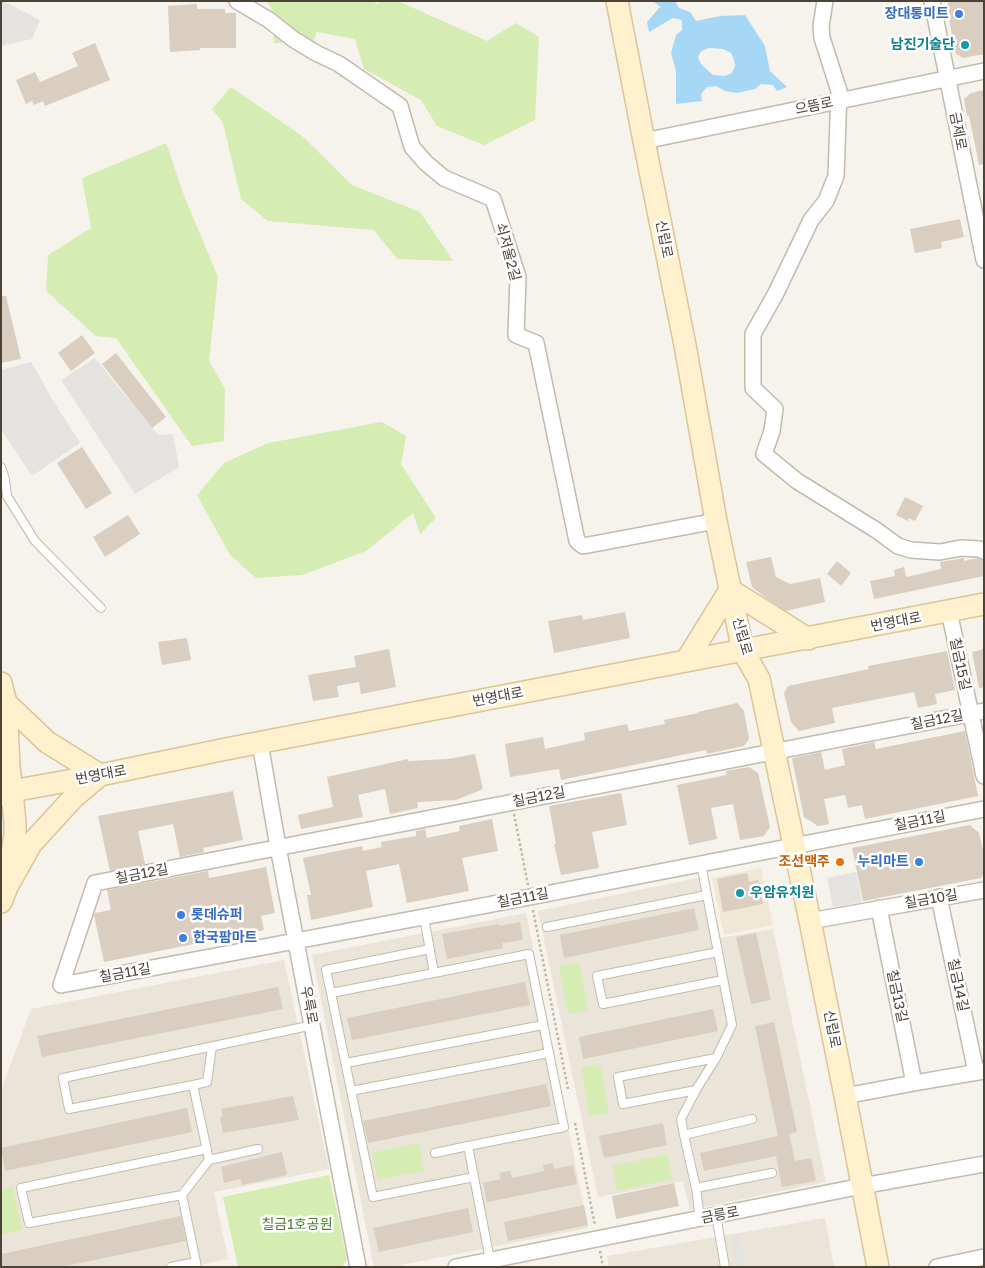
<!DOCTYPE html>
<meta charset="utf-8">
<style>
body{margin:0}
#map{position:relative;width:985px;height:1268px;overflow:hidden;background:#f6f3ec;font-family:"Golos Text",sans-serif}
canvas{display:block}
.frame{position:absolute;inset:0;border:2px solid #4c4338;pointer-events:none}
</style>
<div id="map">
<canvas width="985" height="1268"></canvas>
<div class="frame"></div>
</div>
<script>
const ctx = document.querySelector('canvas').getContext('2d');
ctx.lineJoin = 'round';
function fill(path, color) { ctx.fillStyle = color; ctx.fill(path, 'evenodd'); }
const poly = rows => new Path2D(rows.map(r => 'M' + r).join(''));
function strokePath(path, color, width, dash) { ctx.strokeStyle = color; ctx.lineWidth = width; ctx.lineCap = dash ? 'butt' : 'round'; ctx.setLineDash(dash || []); ctx.stroke(path); }
function drawText(font, color, halo, rows, align = 'center') {
  ctx.font = font + ' "Golos Text","Noto Sans KR",sans-serif'; ctx.lineWidth = 5; ctx.setLineDash([]); ctx.textBaseline = 'middle'; ctx.strokeStyle = halo; ctx.fillStyle = color; for (const [text, x, y, turn = 0] of rows) {
    ctx.save(); ctx.translate(x, y); ctx.rotate((+turn || 0) * Math.PI / 180); ctx.textAlign = isNaN(turn) ? turn : align; if (halo) ctx.strokeText(text, 0, 0); ctx.fillText(text, 0, 0); ctx.restore();
  }
}
fill(poly([
 [707,876,721,938,773,929,826,1182,690,1210,683,1181,598,1197,538,911],
 [526,913,588,1228,391,1267,374,1267,312,955],
 [284,960,329,1169,214,1192,228,1259,191,1267,1,1267,1,1091,31,1009],
 [825,1218,834,1267,609,1267,607,1256]
]), '#ebe4d9');
fill(poly([
 [761,868,773,925,724,935,712,878]
]), '#f0e7d5');
fill(poly([
 [267,1,372,1,377,4,382,1,398,1,487,41,516,23,539,37,535,120,484,145,437,126,421,100,364,69,355,39,317,32,313,42,274,43,274,14],
 [231,87,302,136,352,185,420,212,453,261,397,259,374,230,268,221,241,199,223,123,212,109],
 [166,143,185,198,218,277,209,361,225,389,224,441,192,446,116,338,96,336,46,291,48,255,91,228,82,178],
 [382,422,406,436,401,464,436,518,420,534,413,513,366,551,302,575,256,578,230,555,197,495,224,463,268,443],
 [579,962,588,1010,568,1014,559,966],
 [600,1064,609,1112,590,1116,581,1068],
 [419,1143,424,1171,378,1180,372,1153],
 [667,1154,672,1179,617,1191,612,1166],
 [329,1175,347,1259,342,1267,238,1267,223,1197],
 [13,1187,22,1230,1,1234,1,1189]
]), '#d5ecb3');
fill(poly([
 [1,1,3,1,40,20,32,39,1,46],
 [95,358,158,435,173,434,179,467,135,494,61,380],
 [31,362,44,384,49,394,80,443,32,476,1,429,1,370],
 [856,872,862,902,833,907,827,878],
 [740,1236,746,1267,736,1267,730,1237]
]), '#e5e3e0');
fill(poly([
 [653,1,675,1,679,8,690,12,696,21,720,16,745,15,765,46,770,71,787,87,777,91,773,85,761,84,755,89,737,93,725,91,716,86,707,87,701,94,702,101,676,104,676,71,671,53,676,35,682,30,682,20,673,18,649,32,647,22,660,7],
 [709,48,723,49,731,53,734,60,735,66,732,73,725,76,713,75,701,64,698,57,701,51]
]), '#a6d8f5');
fill(poly([
 [949,1,984,1,984,54,963,58,955,53,947,6],
 [197,4,197,9,225,9,225,13,236,13,236,48,200,48,200,50,170,52,168,6],
 [95,43,110,80,45,106,43,101,34,105,32,101,26,104,16,80,35,72,40,82,78,66,72,53],
 [984,90,984,164,979,165,969,116,967,116,964,99,971,93],
 [960,219,964,237,941,242,942,248,915,253,910,229],
 [1,296,6,296,21,359,1,363],
 [82,335,95,353,71,371,58,353],
 [116,353,166,417,152,428,102,364],
 [82,447,112,493,86,509,57,463],
 [905,497,923,506,915,521,909,518,908,521,896,515],
 [128,515,140,534,105,557,93,537],
 [771,557,776,577,790,584,820,578,825,602,786,611,766,598,752,587,746,562],
 [964,558,964,561,977,558,984,560,984,576,874,599,870,581,895,576,894,570,904,567,906,577,941,569,940,562],
 [837,561,851,573,841,586,827,574],
 [625,612,630,638,554,653,548,621,582,615,583,620],
 [187,638,191,660,162,665,158,642],
 [389,649,396,687,361,694,359,682,337,686,339,697,313,701,308,675,356,667,354,656],
 [984,649,984,687,979,688,972,652],
 [947,651,955,690,935,694,937,704,918,708,914,692,832,708,835,723,799,731,791,722,784,693,788,686,869,669,868,666],
 [737,703,744,711,749,739,744,746,707,754,706,750,561,780,559,769,510,777,505,744,543,737,545,749,585,740,584,733,627,724,629,731,665,724,664,720,698,713,698,712],
 [965,731,978,796,865,819,862,805,848,808,845,795,824,799,829,824,818,826,804,817,792,759,793,758,821,752,825,770,845,765,842,749,874,742,876,749],
 [475,754,483,789,456,800,417,802,418,808,390,814,385,789,358,795,363,817,301,829,298,815,333,807,327,777,408,759,408,761,448,759],
 [749,767,758,773,770,827,764,836,740,840,733,804,711,808,717,839,689,845,677,785,727,775,726,771],
 [233,791,243,840,203,848,204,852,180,857,173,824,138,831,145,864,110,871,98,816],
 [621,793,627,825,592,832,599,868,561,875,554,844,556,844,549,806],
 [492,819,498,851,462,858,469,891,407,903,399,864,366,871,373,907,311,920,307,895,311,895,303,858,362,846,363,851,382,847,381,842,416,836,416,831,425,829,427,838,460,831,459,826],
 [970,825,979,833,984,854,984,873,981,878,863,901,852,848],
 [266,867,275,913,261,916,264,930,104,962,94,915,95,913,111,910,107,890,208,871,209,878],
 [747,873,749,882,758,880,763,904,723,912,717,879],
 [694,908,699,930,564,958,560,935],
 [520,922,523,940,502,943,503,948,447,959,442,934,499,924,499,926],
 [756,933,771,1000,751,1004,736,937],
 [525,982,530,1005,352,1040,347,1018],
 [278,987,283,1009,42,1057,37,1036],
 [713,1009,718,1031,583,1059,579,1037],
 [774,1022,797,1132,789,1134,795,1161,811,1158,816,1181,782,1187,776,1156,704,1171,700,1153,778,1136,755,1026],
 [546,1084,551,1106,368,1143,363,1121],
 [293,1096,299,1120,223,1133,220,1117,223,1116,221,1109],
 [187,1108,192,1132,5,1171,1,1148],
 [663,1123,667,1145,604,1158,599,1136],
 [282,1152,287,1175,242,1185,241,1179,224,1183,221,1167],
 [553,1163,554,1169,573,1165,577,1184,487,1202,483,1183,501,1179,499,1173,510,1171,512,1178,544,1171,543,1165],
 [674,1183,679,1206,616,1219,612,1196],
 [584,1205,588,1225,508,1241,504,1222],
 [468,1208,473,1232,379,1252,373,1228],
 [181,1216,186,1241,61,1267,1,1267,1,1254]
]), '#d9cec0');
const lane = poly([
 [1,467,5,479,7,496,35,541,101,608],
 [424,917,434,973,529,954,564,1127,468,1146,490,1260],
 [547,927,707,895],
 [718,952,597,976,603,1004,723,980],
 [434,973,331,993,373,1197,474,1177],
 [331,993,326,970,430,949],
 [346,1063,543,1025],
 [193,1085,207,1082,212,1047],
 [696,1090,623,1104,618,1077,716,1058],
 [351,1091,549,1053],
 [684,1135,681,1119,696,1090,716,1058,732,1025,701,864],
 [435,1153,468,1146],
 [209,1160,258,1149],
 [696,1188,772,1173],
 [182,1195,29,1223,21,1188,207,1149],
 [716,1215,725,1267],
 [700,1219,696,1188,684,1135,752,1119],
 [171,1267,196,1262],
 [197,1267,182,1195,209,1160,193,1085,69,1109,63,1078,313,1025]
]);
const street = poly([
 [237,1,269,20,293,39,316,53,339,64,400,106,412,147,426,163,444,178,493,199,518,277,516,335,536,343,577,541,583,546,716,521],
 [825,1,821,26,822,38,839,91,836,176,826,201,811,220,776,293,753,334,753,388,775,409,772,431,764,454,797,481,876,530,898,546,911,550,940,552,961,548,979,549,984,551],
 [932,1,984,260],
 [644,141,984,71],
 [949,611,984,776],
 [984,711,95,883,61,985,530,897,984,809],
 [260,743,278,847,358,1267],
 [939,897,976,1072],
 [879,908,914,1083],
 [810,921,984,890],
 [845,1096,914,1083,984,1071],
 [456,1267,862,1186,984,1164],
 [937,1267,984,1257]
]);
const secondary = poly([
 [617,1,644,141,685,345,716,521,743,651,759,679,810,921,845,1096,878,1267],
 [730,590,808,639],
 [686,661,730,590],
 [1,683,6,703,9,767,12,791,15,823,15,834,7,887,1,902],
 [6,703,47,742,100,775,74,797,31,844,7,887],
 [1,795,12,791,100,775,231,748,984,604]
]);
strokePath(lane, '#c3baad', 10);
strokePath(street, '#c3baad', 18);
strokePath(secondary, '#d9c599', 24);
strokePath(poly([
 [514,814,528,885],
 [533,910,568,1089],
 [575,1123,595,1226],
 [600,1251,603,1267]
]), '#c6b69d', 2.5, [2.5, 2.5]);
strokePath(lane, '#fff', 8);
strokePath(street, '#fff', 15);
strokePath(secondary, '#fff1cd', 21);
for (const [x, y, r, color] of [
 [959,14,5,"#3f7fe0"],
 [965,45,5,"#0f9aa8"],
 [840,862,5,"#e8710a"],
 [919,862,5,"#3f7fe0"],
 [740,893,5,"#0f9aa8"],
 [181,915,5,"#3f7fe0"],
 [183,938,5,"#3f7fe0"]
]) { const dot = new Path2D(); dot.arc(x, y, r, 0, 2 * Math.PI); ctx.fillStyle = color; ctx.fill(dot); strokePath(dot, '#fff', 2); }
drawText('bold 14px', '#366cbe', '#fff', [
 ["장대통미트",949,14],
 ["누리마트",909,862],
 ["롯데슈퍼",191,915,"left"],
 ["한국팜마트",193,938,"left"]
], 'right');
drawText('bold 14px', '#0d838f', '#fff', [
 ["남진기술단",955,45],
 ["우암유치원",750,893,"left"]
], 'right');
drawText('14px', '#4c4338', '#fff', [
 ["으뜸로",814,106,-12],
 ["금제로",958,131,79],
 ["신립로",664,239,79],
 ["쇠저울2길",508,252,75],
 ["번영대로",896,622,-11],
 ["신립로",742,636,74],
 ["칠금15길",960,664,78],
 ["번영대로",498,697,-11],
 ["칠금12길",937,720,-11],
 ["번영대로",101,775,-11],
 ["칠금12길",539,797,-11],
 ["칠금11길",920,821,-11],
 ["칠금12길",142,874,-11],
 ["칠금11길",523,898,-11],
 ["칠금10길",931,899,-10],
 ["칠금11길",125,973,-10],
 ["칠금14길",958,985,78],
 ["칠금13길",897,996,78],
 ["우륵로",309,1005,79],
 ["신립로",832,1029,79],
 ["금릉로",720,1215,-11]
]);
drawText('bold 14px', '#c56008', '#fff', [
 ["조선맥주",830,862]
], 'right');
drawText('14px', '#4d8326', '#fff', [
 ["칠금1호공원",297,1225]
]);
</script>
